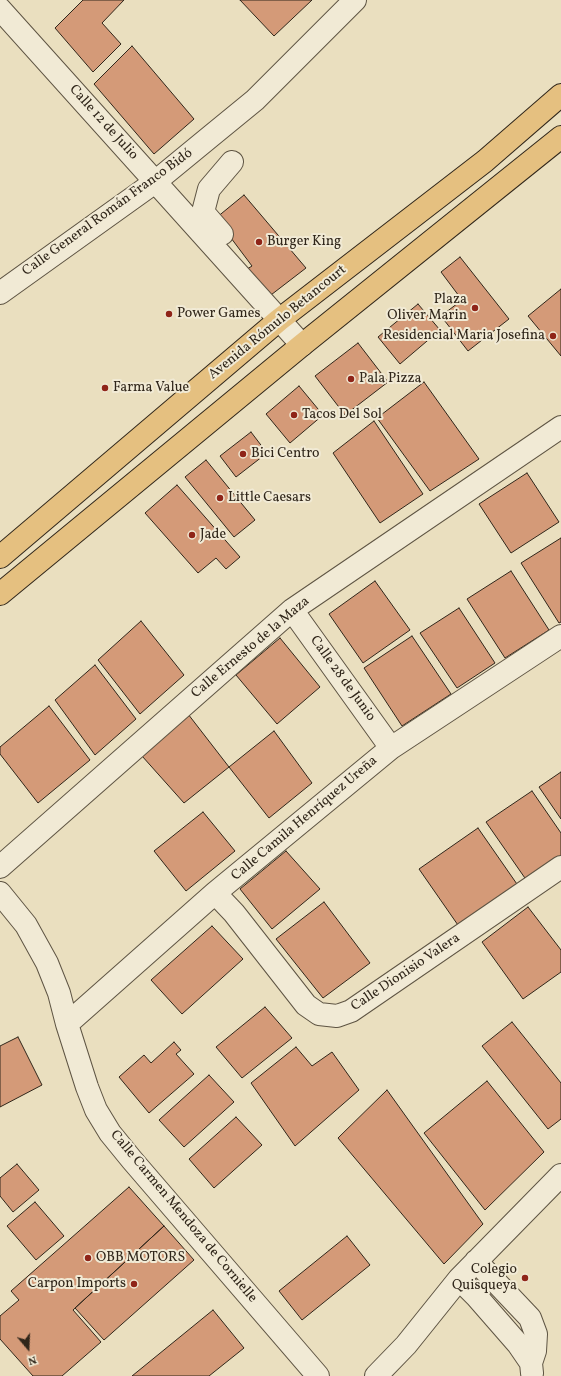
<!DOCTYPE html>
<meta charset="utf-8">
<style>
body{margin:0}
#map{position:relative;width:561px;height:1376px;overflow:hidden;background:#eadfbf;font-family:Vollkorn,serif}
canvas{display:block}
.north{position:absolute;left:8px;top:1328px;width:40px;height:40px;-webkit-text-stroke:3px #f1ead5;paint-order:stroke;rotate:161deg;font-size:11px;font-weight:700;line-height:16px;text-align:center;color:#30261a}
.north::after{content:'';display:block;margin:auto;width:14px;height:18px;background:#30261a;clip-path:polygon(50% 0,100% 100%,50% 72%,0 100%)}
</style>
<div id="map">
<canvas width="561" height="1376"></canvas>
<div class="north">N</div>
</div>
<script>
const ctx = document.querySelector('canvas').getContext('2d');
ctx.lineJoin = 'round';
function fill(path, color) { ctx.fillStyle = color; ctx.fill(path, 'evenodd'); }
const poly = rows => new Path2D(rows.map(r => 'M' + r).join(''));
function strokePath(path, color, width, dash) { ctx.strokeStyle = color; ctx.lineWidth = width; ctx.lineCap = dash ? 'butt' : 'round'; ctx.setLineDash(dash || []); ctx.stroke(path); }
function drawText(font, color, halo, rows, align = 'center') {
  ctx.font = font + ' Vollkorn,serif'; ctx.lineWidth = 4; ctx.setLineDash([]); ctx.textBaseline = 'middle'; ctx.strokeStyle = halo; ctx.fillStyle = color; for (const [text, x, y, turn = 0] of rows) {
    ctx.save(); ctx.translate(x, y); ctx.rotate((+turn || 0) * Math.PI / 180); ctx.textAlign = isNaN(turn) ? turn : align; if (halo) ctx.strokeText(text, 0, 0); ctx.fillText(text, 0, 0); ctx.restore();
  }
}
const building = poly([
 [83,0,124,0,102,23,121,44,93,72,55,28,83,0],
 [240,0,312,0,274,36,240,0],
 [132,46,194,119,154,154,94,84,132,46],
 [244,195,306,268,267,298,244,271,252,266,216,218,244,195],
 [460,257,509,319,468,351,441,316,462,300,441,272,460,257],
 [561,289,561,356,528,316,561,289],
 [418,304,440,330,400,364,378,337,418,304],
 [358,343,388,382,345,415,315,376,358,343],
 [424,382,479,459,430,491,377,418,424,382],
 [299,386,323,415,290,443,266,414,299,386],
 [374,421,423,494,380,523,333,453,374,421],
 [251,432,267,453,236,477,220,456,251,432],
 [206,460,255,520,234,537,185,477,206,460],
 [527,473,559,522,511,553,479,504,527,473],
 [177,485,240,557,226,569,216,558,198,573,145,513,177,485],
 [561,538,561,622,559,623,521,563,561,538],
 [511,571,549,630,505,658,467,599,511,571],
 [375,581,410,630,363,663,329,614,375,581],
 [459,608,495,663,457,688,420,633,459,608],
 [141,621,184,675,140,714,98,660,141,621],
 [412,636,451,694,402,726,364,668,412,636],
 [280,638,320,687,277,724,236,675,280,638],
 [95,665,136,719,95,755,55,700,95,665],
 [49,706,90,760,38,803,0,754,0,747,49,706],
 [188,714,229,767,184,803,142,756,188,714],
 [274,731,312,783,269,818,229,767,274,731],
 [561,772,561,819,539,787,561,772],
 [532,791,561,833,561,858,527,881,486,822,532,791],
 [203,812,235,851,186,891,154,851,203,812],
 [478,828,519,887,460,928,419,869,478,828],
 [286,851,320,889,272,929,240,889,286,851],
 [324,902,370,963,323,998,276,939,324,902],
 [528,907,561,950,561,972,523,999,482,942,528,907],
 [212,926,243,959,182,1014,151,980,212,926],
 [265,1007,292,1038,242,1078,216,1047,265,1007],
 [512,1022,561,1083,561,1119,548,1129,482,1046,512,1022],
 [18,1037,42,1085,0,1107,0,1046,18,1037],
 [174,1042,181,1050,176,1054,194,1074,149,1113,119,1077,144,1055,151,1063,174,1042],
 [296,1047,312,1066,332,1052,359,1090,295,1146,251,1083,296,1047],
 [209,1075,234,1102,184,1147,159,1120,209,1075],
 [487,1081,544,1152,485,1210,424,1133,487,1081],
 [387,1090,483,1224,444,1264,338,1138,387,1090],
 [236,1117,262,1145,214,1188,189,1159,236,1117],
 [17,1164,39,1190,13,1212,0,1196,0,1178,17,1164],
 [129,1187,164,1226,73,1310,101,1342,62,1376,33,1376,0,1339,0,1316,19,1300,11,1291,129,1187],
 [35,1202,64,1236,36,1260,7,1226,35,1202],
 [164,1226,194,1260,104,1340,75,1308,164,1226],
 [347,1236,370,1265,302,1320,279,1291,347,1236],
 [213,1310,244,1348,209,1376,132,1376,213,1310]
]);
fill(building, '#d49a78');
strokePath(building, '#30261a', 1);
const minor = poly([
 [0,9,302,345],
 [222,234,203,212,209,189,232,162],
 [0,293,155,182,211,136,255,100,355,0],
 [292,610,391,748],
 [0,867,292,610,561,427],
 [0,893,26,925,47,963,59,993,67,1024,87,1087,96,1110,110,1133,132,1160,318,1376],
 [215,893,234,913,306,1005,319,1014,337,1016,351,1011,561,867],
 [67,1024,215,893,391,748,561,636],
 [476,1261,530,1318,536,1334,535,1351,531,1363],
 [459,1279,477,1297,518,1344,531,1363,532,1373],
 [376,1376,406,1345,459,1279,561,1175]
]);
const major = poly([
 [0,557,279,320,485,161,561,95],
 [0,594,302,345,561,137]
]);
strokePath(minor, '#5e5443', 24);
strokePath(major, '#30261a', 24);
strokePath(minor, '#f1ead5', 22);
strokePath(major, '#e5c080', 22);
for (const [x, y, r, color] of [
 [259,242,4,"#8f2418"],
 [475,308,4,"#8f2418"],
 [169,314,4,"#8f2418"],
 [553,336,4,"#8f2418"],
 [351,379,4,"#8f2418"],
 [105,388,4,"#8f2418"],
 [294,415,4,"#8f2418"],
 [243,454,4,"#8f2418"],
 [220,498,4,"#8f2418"],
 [192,535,4,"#8f2418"],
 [88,1258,4,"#8f2418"],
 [525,1278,4,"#8f2418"],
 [134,1284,4,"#8f2418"]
]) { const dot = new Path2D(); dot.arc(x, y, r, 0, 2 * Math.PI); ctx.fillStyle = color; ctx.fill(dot); strokePath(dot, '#f1ead5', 1.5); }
drawText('14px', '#30261a', '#f1ead5', [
 ["Calle 12 de Julio",103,123,48],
 ["Calle General Román Franco Bidó",108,213,-36],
 ["Avenida Rómulo Betancourt",278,323,-39],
 ["Calle Ernesto de la Maza",251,648,-40],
 ["Calle 28 de Junio",342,679,54],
 ["Calle Camila Henríquez Ureña",305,819,-40],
 ["Calle Dionisio Valera",406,973,-34],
 ["Calle Carmen Mendoza de Cornielle",183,1217,50]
]);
drawText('14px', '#30261a', '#f1ead5', [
 ["Burger King",267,242],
 ["Plaza",467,300,"right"],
 ["Oliver Marin",467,316,"right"],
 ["Power Games",177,314],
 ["Residencial Maria Josefina",545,336,"right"],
 ["Pala Pizza",359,379],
 ["Farma Value",113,388],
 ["Tacos Del Sol",302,415],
 ["Bici Centro",251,454],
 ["Little Caesars",228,498],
 ["Jade",200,535],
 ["OBB MOTORS",96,1258],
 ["Colegio",517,1270,"right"],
 ["Quisqueya",517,1286,"right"],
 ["Carpon Imports",126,1284,"right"]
], 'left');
</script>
